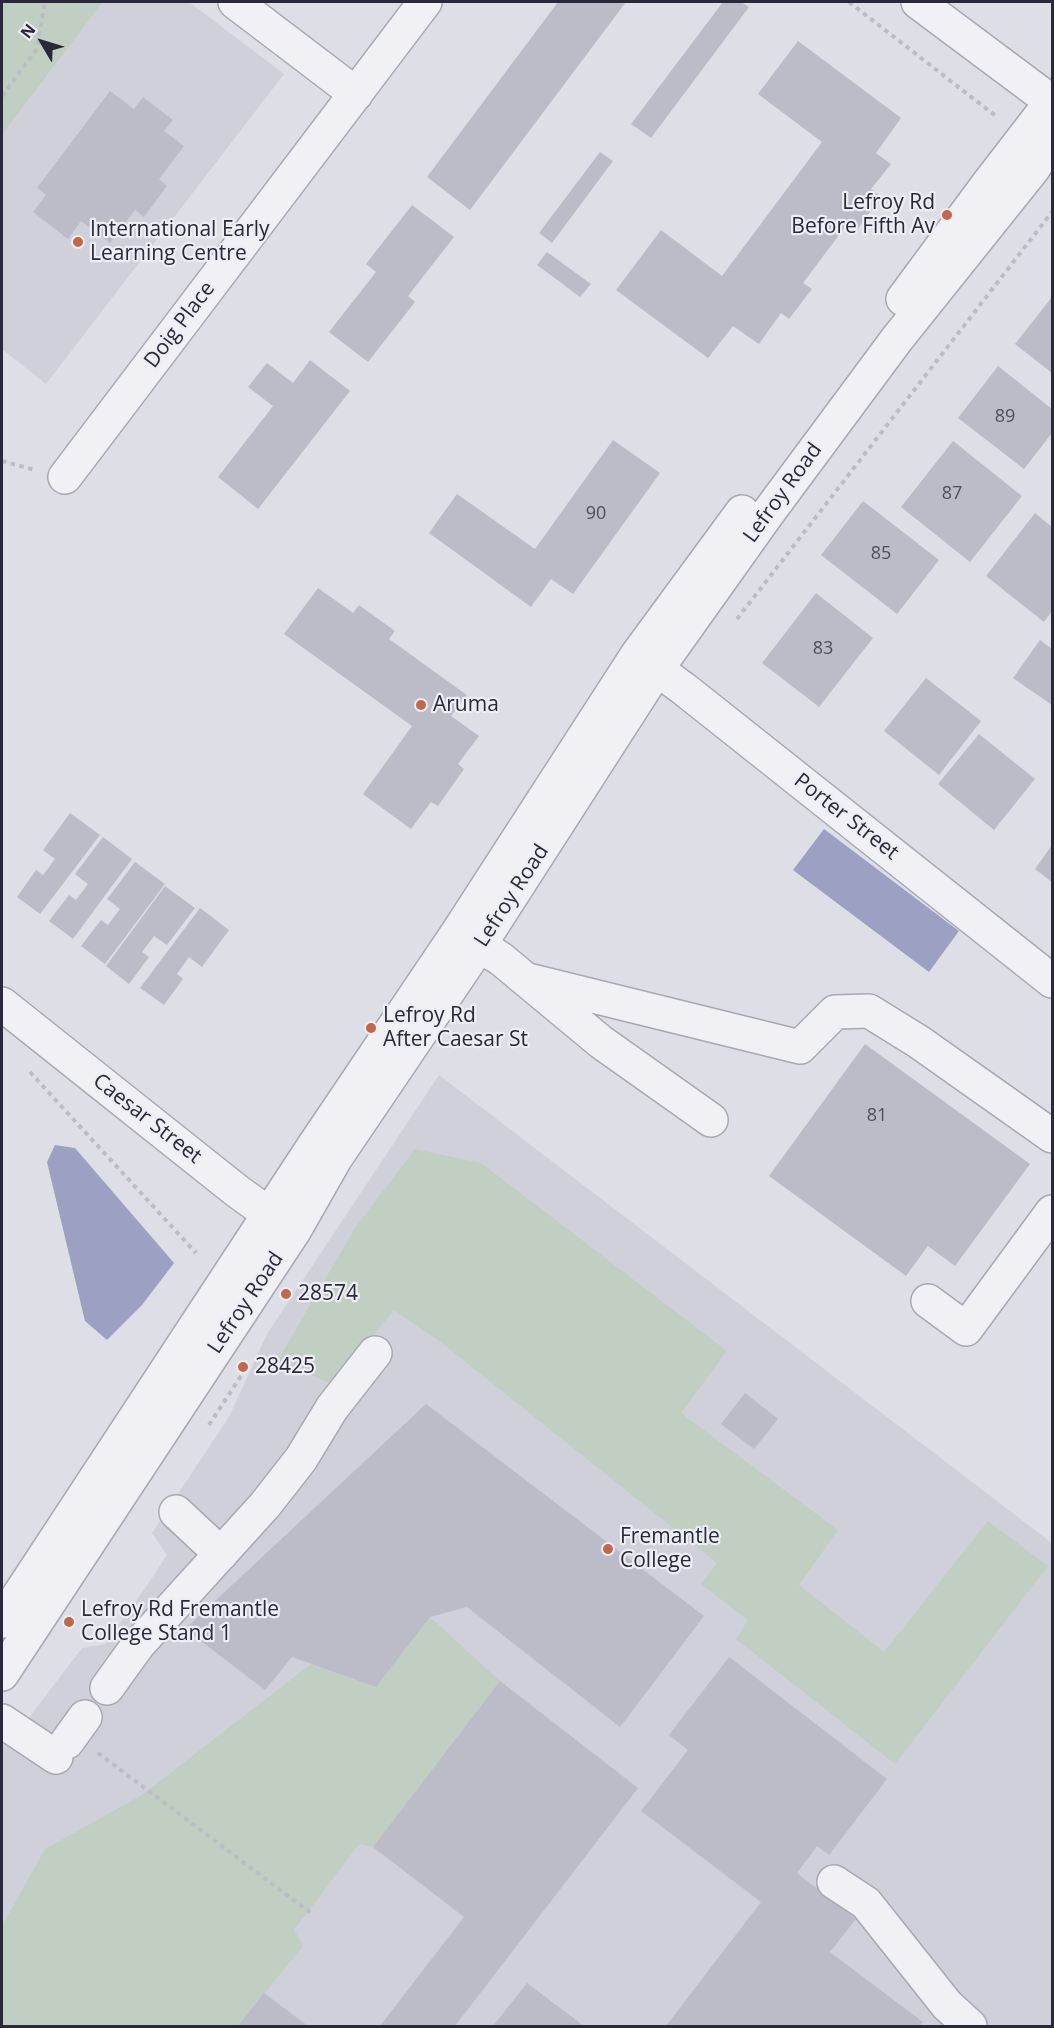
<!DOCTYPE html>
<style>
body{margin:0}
#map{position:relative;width:1054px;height:2028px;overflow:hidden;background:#dedee6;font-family:"Open Sans",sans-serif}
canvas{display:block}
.frame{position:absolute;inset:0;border:3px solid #29293b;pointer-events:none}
.north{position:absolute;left:12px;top:12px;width:60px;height:60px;-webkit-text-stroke:4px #ededf4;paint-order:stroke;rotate:308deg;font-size:16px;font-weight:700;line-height:24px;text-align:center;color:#29293b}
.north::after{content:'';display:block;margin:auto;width:21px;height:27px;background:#29293b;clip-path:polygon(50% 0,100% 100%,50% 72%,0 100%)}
</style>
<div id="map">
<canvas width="1054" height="2028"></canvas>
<div class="frame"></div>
<div class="north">N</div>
</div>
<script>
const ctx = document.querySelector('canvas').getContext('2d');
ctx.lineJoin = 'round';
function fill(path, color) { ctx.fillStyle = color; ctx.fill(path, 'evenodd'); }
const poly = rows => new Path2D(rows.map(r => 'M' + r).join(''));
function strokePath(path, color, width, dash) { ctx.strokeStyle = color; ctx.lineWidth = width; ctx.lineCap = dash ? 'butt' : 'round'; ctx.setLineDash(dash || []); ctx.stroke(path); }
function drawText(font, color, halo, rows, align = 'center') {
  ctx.font = font + ' "Open Sans",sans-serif'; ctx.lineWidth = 4.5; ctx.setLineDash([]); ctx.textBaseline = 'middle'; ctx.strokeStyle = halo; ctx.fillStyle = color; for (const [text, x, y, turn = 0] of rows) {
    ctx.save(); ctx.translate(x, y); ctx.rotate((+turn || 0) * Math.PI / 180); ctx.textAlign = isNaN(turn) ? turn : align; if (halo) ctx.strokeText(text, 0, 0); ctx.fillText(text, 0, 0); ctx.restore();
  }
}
fill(poly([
 [103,2,189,2,284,74,46,384,2,349,2,135],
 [439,1075,1052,1543,1052,2026,2,2026,2,1739,12,1745,31,1715,82,1648,105,1644,148,1584,167,1555,152,1533,229,1417,267,1334]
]), '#d0d0db');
fill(poly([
 [2,2,103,2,2,135],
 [415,1149,481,1163,727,1351,681,1413,838,1530,799,1585,884,1652,988,1521,1048,1566,895,1764,736,1639,748,1620,701,1584,717,1563,439,1341,394,1310,334,1385,278,1360,355,1228],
 [430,1617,500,1681,373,1847,359,1844,294,1930,303,1946,238,2026,2,2026,2,1926,45,1849,142,1795,311,1664,376,1687]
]), '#c0cfc2');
fill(poly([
 [824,829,959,931,929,972,793,870],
 [55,1145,75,1148,174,1263,142,1305,107,1340,85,1321,47,1162]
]), '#9ca0c3');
fill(poly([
 [558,2,626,2,470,210,427,177],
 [723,2,741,2,749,7,651,138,631,124],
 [798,41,901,118,876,153,891,164,871,189,881,197,854,234,845,227,803,283,812,289,789,319,781,313,759,344,733,326,708,358,616,290,661,230,722,276,822,142,758,94],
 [110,91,134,109,143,97,173,120,164,131,184,146,159,179,167,186,144,217,135,210,110,243,81,221,68,239,33,212,46,195,37,188],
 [600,152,613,161,552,243,539,233],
 [412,205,454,237,408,296,415,302,368,362,329,332,376,272,366,264],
 [547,252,591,284,580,297,537,265],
 [1052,297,1052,373,1015,344],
 [310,360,350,391,258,509,218,477,273,406,248,387,267,363,293,383],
 [998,366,1052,409,1052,433,1024,469,958,418],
 [613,440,660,473,573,594,551,579,531,607,429,533,457,494,535,549],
 [953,441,1022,496,970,562,901,507],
 [863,501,939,560,897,614,821,555],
 [1035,513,1052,527,1052,611,1044,622,986,576],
 [318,588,353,613,359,605,395,631,389,639,467,695,451,716,479,736,458,764,464,769,438,806,431,802,411,829,363,794,412,726,284,634],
 [816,593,873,638,819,707,762,663],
 [1040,640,1052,649,1052,705,1013,678],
 [926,678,981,721,939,775,884,731],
 [979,734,1035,779,994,830,938,784],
 [70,813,100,835,40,914,17,897,36,870,43,875,55,859,43,850],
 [103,837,132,859,73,939,49,921,69,895,76,900,88,884,75,874],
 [1052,845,1052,882,1035,869],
 [135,862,165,884,105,964,81,946,101,920,108,925,120,909,107,899],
 [165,886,195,908,167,945,154,936,142,952,149,957,129,984,106,966],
 [200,908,229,930,202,967,189,957,177,974,183,979,164,1005,140,988],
 [865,1044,1030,1164,955,1266,928,1246,906,1276,769,1176],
 [745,1393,778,1419,754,1449,721,1424],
 [426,1404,704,1616,620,1727,467,1607,430,1617,376,1687,292,1657,265,1690,185,1629],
 [729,1657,887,1779,829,1855,817,1846,797,1873,856,1919,830,1952,923,2022,920,2026,666,2026,761,1902,641,1811,688,1750,669,1735],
 [500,1681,638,1788,455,2026,380,2026,464,1917,373,1847],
 [527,1983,584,2026,493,2026],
 [264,1993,308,2026,238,2026]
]), '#bcbcc8');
const minor = poly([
 [235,2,356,94],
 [918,2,1052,102],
 [903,299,988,184,1052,101],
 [65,477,425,2],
 [639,656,684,689,1052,981],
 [462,934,501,959,601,1042,711,1120],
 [528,980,800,1047,835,1012,869,1011,919,1042,1052,1136],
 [2,1004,237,1191,287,1227],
 [928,1301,966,1329,1052,1212],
 [176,1512,221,1554],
 [2,1621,315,1144,458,932,637,655,742,512],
 [2,1674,294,1231,335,1159,479,946,657,669,768,513,897,339,1033,169,1052,139],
 [107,1688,138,1645,265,1505,301,1459,332,1408,375,1353],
 [2,1721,56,1757],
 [67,1742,85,1717],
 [834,1882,866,1903,947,2005,970,2026]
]);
strokePath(minor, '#a8a8b3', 36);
strokePath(poly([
 [849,2,997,117],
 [2,96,37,49,45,2],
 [2,461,35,470],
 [737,619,1052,212],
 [30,1072,196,1253],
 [209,1425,241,1376],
 [98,1753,311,1913]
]), '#bcbcc5', 4, [4.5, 4.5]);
strokePath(minor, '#f0f0f5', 33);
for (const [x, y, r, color] of [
 [947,215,6,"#c0684e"],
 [78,242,6,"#c0684e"],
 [421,705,6,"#c0684e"],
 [371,1028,6,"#c0684e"],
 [286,1294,6,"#c0684e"],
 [243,1367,6,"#c0684e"],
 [608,1549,6,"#c0684e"],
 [69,1622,6,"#c0684e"]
]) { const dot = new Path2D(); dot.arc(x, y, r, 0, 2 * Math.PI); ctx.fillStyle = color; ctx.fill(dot); strokePath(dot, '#ededf4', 2); }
drawText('18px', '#4e4e5e', null, [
 ["89",1005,417],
 ["87",952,494],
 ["90",596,514],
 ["85",881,554],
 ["83",823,649],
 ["81",877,1116]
]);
drawText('21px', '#29293b', '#ededf4', [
 ["Lefroy Rd",935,203,"right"],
 ["Before Fifth Av",935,227,"right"],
 ["International Early",90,230],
 ["Learning Centre",90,254],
 ["Aruma",433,705],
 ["Lefroy Rd",383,1016],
 ["After Caesar St",383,1040],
 ["28574",298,1294],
 ["28425",255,1367],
 ["Fremantle",620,1537],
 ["College",620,1561],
 ["Lefroy Rd Fremantle",81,1610],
 ["College Stand 1",81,1634]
], 'left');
drawText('21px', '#29293b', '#ededf4', [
 ["Doig Place",180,325,-53],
 ["Lefroy Road",783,493,-54],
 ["Porter Street",846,817,38],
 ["Lefroy Road",512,896,-57],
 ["Caesar Street",147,1119,38],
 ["Lefroy Road",246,1303,-56]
]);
</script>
